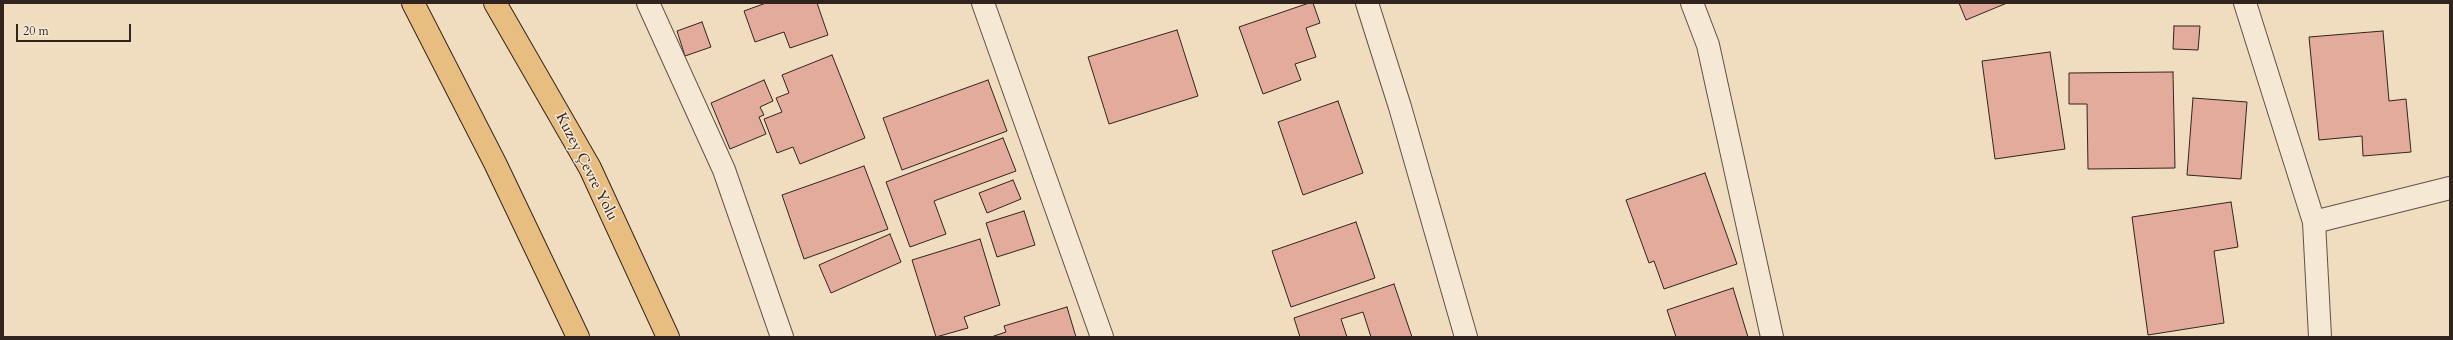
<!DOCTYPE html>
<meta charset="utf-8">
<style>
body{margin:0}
#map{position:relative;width:2453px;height:340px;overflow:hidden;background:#f0ddc0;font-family:Cardo,serif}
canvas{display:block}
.frame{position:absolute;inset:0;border:4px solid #31241e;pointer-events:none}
.scale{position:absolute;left:16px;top:24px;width:115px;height:18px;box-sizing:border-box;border:2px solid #31241e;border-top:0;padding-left:5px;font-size:12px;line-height:14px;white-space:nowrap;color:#31241e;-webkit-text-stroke:3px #f5e9d6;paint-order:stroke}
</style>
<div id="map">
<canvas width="2453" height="340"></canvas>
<div class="frame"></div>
<div class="scale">20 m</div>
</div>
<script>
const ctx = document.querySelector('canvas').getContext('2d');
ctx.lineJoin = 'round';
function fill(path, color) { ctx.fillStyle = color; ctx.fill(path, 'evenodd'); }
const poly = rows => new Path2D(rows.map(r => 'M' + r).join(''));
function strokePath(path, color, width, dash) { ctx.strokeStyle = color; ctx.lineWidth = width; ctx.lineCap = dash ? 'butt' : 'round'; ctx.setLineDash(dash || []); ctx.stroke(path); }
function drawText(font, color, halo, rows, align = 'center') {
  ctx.font = font + ' Cardo,serif'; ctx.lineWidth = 3; ctx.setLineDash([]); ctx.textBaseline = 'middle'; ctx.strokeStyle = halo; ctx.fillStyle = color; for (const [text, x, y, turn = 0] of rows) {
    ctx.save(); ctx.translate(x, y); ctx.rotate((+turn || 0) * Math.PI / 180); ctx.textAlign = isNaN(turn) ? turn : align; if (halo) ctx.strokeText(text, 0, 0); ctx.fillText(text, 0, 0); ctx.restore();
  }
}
const building = poly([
 [766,3,817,3,828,35,790,48,784,32,755,42,744,11,766,3],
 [1309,3,1313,3,1320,23,1306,28,1316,57,1295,64,1301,80,1263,94,1239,27,1309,3],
 [1959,3,2007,3,1966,20,1959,3],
 [702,22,711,47,685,56,677,31,702,22],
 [2174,26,2200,26,2198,50,2173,49,2174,26],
 [1177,30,1198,96,1109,124,1088,57,1177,30],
 [2383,31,2389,101,2406,99,2411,152,2363,156,2362,136,2319,140,2309,37,2383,31],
 [2050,52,2065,149,1995,159,1982,61,2050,52],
 [832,55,865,138,800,164,793,147,777,153,764,119,782,112,776,98,789,93,782,75,832,55],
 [2173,72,2175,168,2088,169,2087,104,2069,104,2069,73,2173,72],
 [764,80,773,101,760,107,764,115,759,117,766,134,730,149,711,103,764,80],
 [988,80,1007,131,902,170,883,118,988,80],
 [2193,98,2247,102,2241,179,2187,175,2193,98],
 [1338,101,1363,173,1303,195,1278,122,1338,101],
 [1003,138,1016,171,934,201,946,234,910,247,886,182,1003,138],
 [864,166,888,229,804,259,782,195,864,166],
 [1705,173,1737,264,1664,289,1654,261,1649,263,1626,200,1705,173],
 [1013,180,1021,199,987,213,979,193,1013,180],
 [2231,202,2238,247,2214,251,2224,323,2148,335,2132,217,2231,202],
 [1024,211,1035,245,997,257,986,223,1024,211],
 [1356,222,1375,278,1291,307,1272,251,1356,222],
 [890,234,901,262,831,293,819,265,890,234],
 [980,239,1000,305,964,317,968,328,936,337,912,260,980,239],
 [1394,284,1412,337,1371,337,1363,312,1341,319,1347,337,1300,337,1294,318,1394,284],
 [1733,288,1748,337,1676,337,1667,310,1733,288],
 [1067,307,1076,337,991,337,1006,332,1004,326,1067,307]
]);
fill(building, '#e2ab9b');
strokePath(building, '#31241e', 1);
const minor = poly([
 [648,3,724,170,782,337],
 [983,3,1102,337],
 [1367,3,1400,107,1466,337],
 [1692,3,1708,45,1772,337],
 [2314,222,2450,188]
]);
const tertiary = poly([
 [2245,3,2314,222,2320,337]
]);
const trunk = poly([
 [413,3,495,163,578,337],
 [495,3,590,168,668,337]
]);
strokePath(minor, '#615246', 24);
strokePath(tertiary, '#615246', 24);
strokePath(trunk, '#31241e', 24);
strokePath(minor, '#f5e9d6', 22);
strokePath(tertiary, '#f5e9d6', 22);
strokePath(trunk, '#e8be80', 22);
drawText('15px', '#31241e', '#f5e9d6', [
 ["Kuzey Çevre Yolu",586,167,63]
]);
</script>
